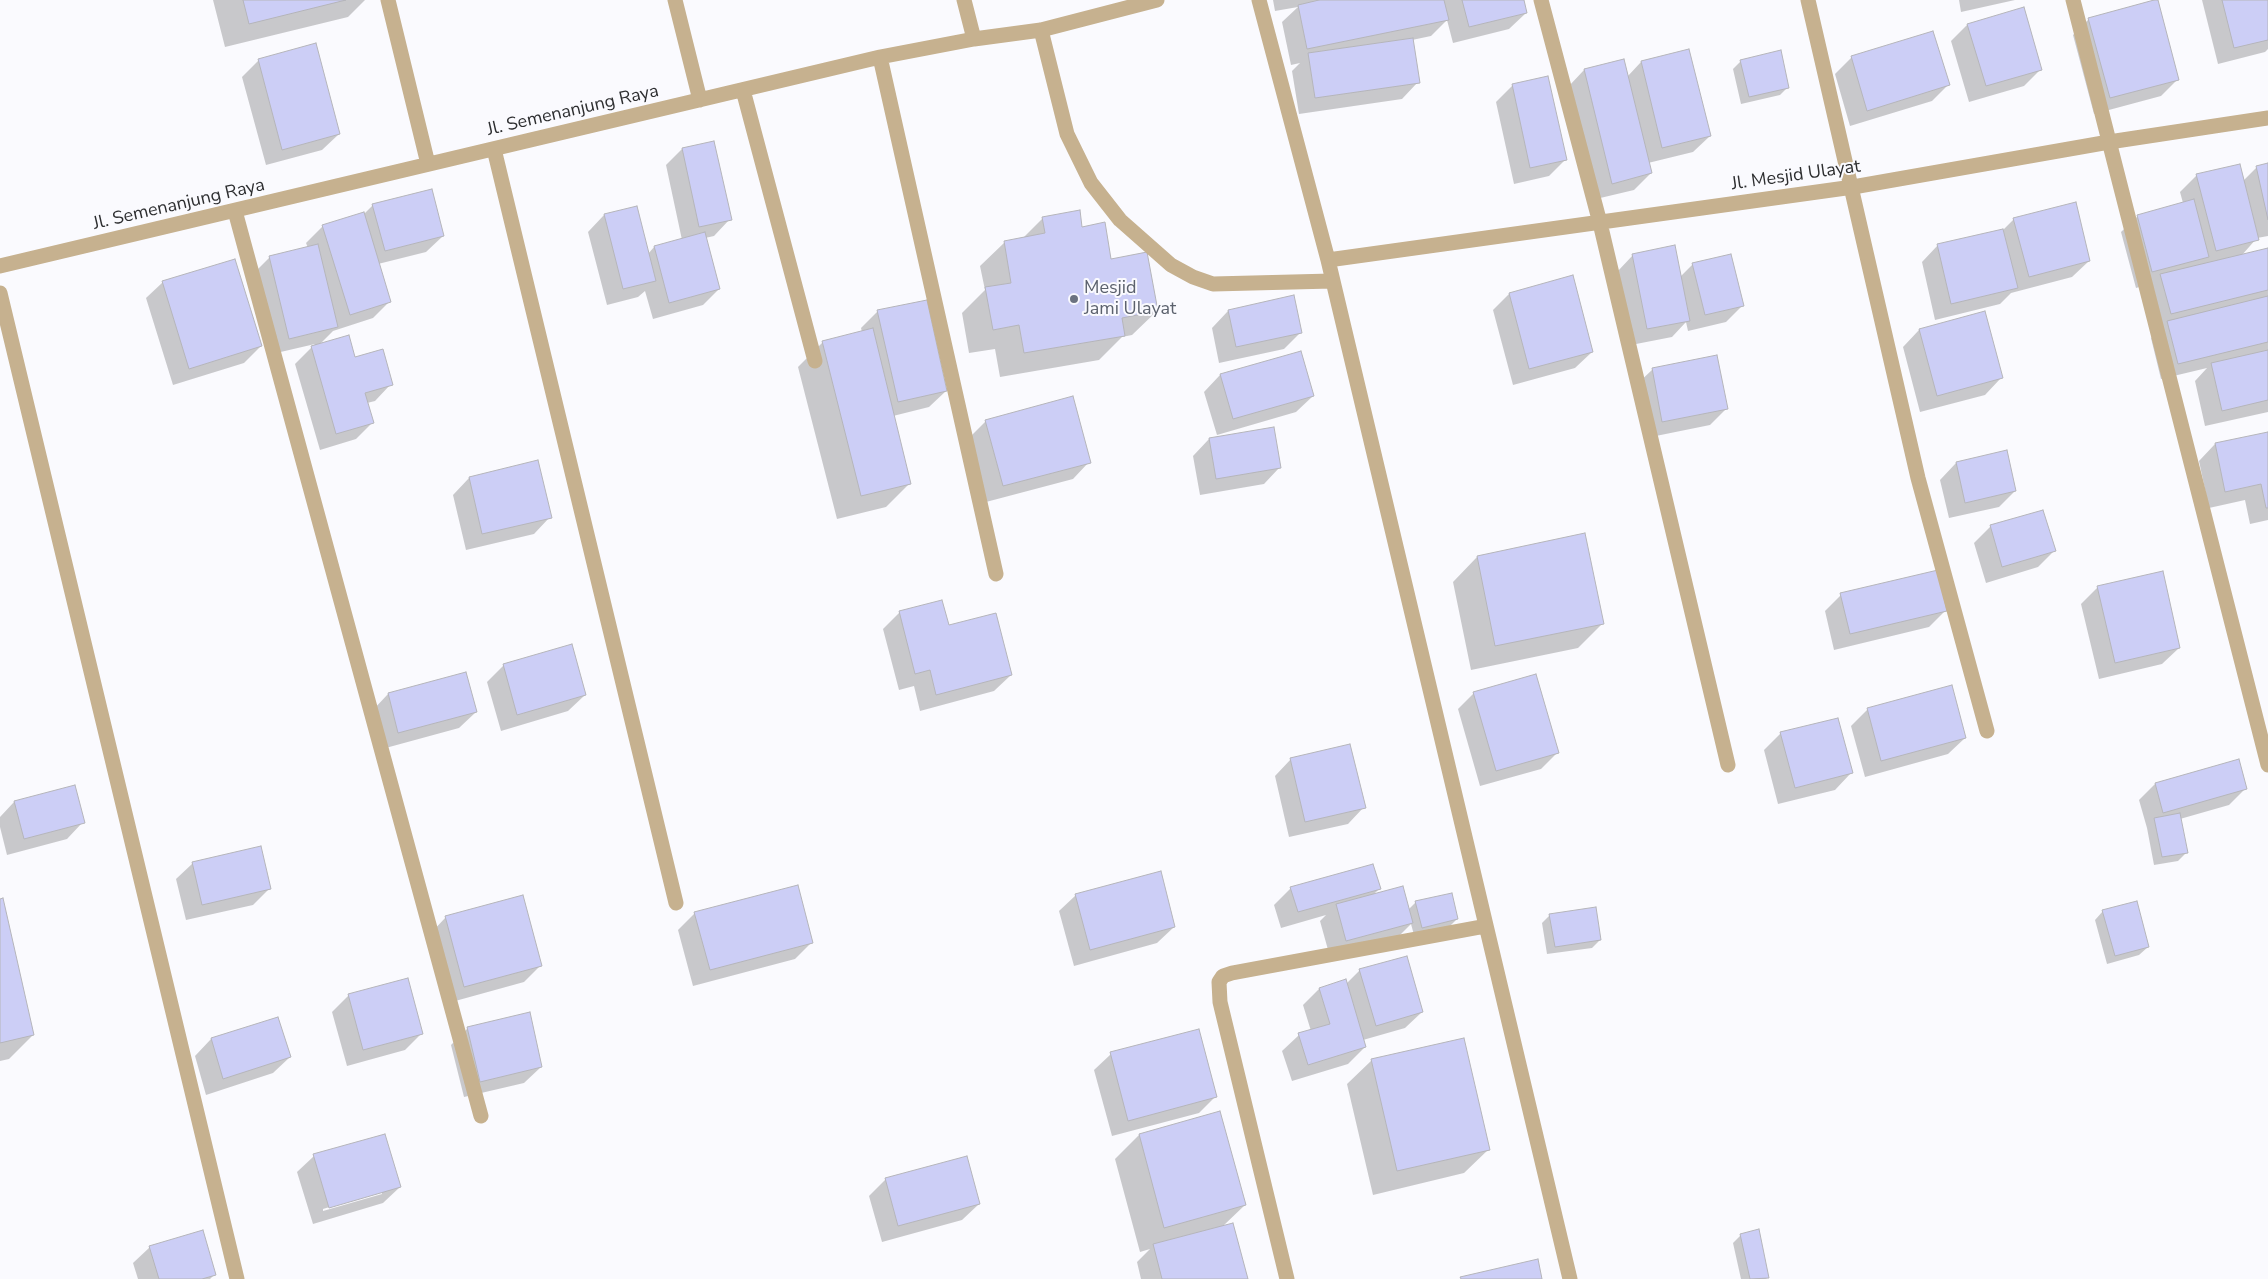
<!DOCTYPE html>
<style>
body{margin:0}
canvas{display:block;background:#fafafe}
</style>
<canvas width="2268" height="1279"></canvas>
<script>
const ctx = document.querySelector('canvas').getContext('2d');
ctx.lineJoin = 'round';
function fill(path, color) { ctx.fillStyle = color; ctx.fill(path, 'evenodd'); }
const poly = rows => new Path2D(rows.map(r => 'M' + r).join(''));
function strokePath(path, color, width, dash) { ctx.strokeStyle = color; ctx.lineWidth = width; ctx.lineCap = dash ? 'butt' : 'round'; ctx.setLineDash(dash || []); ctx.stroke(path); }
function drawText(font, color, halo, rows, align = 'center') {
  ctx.font = font + ' "Nunito Sans",sans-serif'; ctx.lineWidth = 4; ctx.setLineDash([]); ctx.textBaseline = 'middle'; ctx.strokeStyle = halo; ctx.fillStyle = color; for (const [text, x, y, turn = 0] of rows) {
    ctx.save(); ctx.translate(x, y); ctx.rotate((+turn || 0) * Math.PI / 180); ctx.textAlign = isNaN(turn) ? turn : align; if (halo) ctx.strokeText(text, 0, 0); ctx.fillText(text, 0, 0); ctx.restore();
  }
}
fill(poly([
 [213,0,365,0,348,17,225,47],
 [1273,0,1523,0,1526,13,1509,29,1453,43,1447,20,1431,36,1412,40,1418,82,1402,99,1299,114,1292,71,1300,63,1291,65,1282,22,1298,7,1275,11],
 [1959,0,2015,0,1961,12],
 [2202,0,2268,0,2268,49,2265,52,2218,64],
 [2089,19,2178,79,2161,96,2094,114,2073,35],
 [1967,25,2041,69,2024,86,1969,102,1951,41],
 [1852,57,1948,85,1932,101,1850,126,1835,74],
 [259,60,339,134,322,150,266,165,242,77],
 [1623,60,1627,77,1641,62,1710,136,1693,152,1648,163,1651,173,1634,190,1596,199,1568,87,1584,70],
 [1741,61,1788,87,1780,95,1741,104,1733,69],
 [1513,85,1565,160,1549,176,1514,184,1496,102],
 [682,149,730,219,714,236,705,238,719,289,703,305,653,319,645,291,638,297,607,305,588,232,604,215,648,254,654,247,682,240,666,165],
 [2268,164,2268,236,2257,238,2242,255,2268,249,2268,412,2205,426,2195,381,2207,368,2161,379,2151,338,2161,328,2145,292,2153,283,2136,288,2121,232,2138,216,2183,203,2180,192,2197,175,2243,181,2257,167],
 [373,205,443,236,426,252,378,264,390,301,373,318,333,331,318,346,354,359,391,384,375,401,367,403,372,423,356,439,320,450,295,364,315,344,272,354,253,274,269,258,308,248,306,243,323,226,363,215],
 [1043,218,1081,228,1157,311,1132,335,1122,337,1099,360,1000,377,995,349,969,353,962,313,985,290,980,266,1005,242,1022,239],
 [2014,219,2089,261,2072,277,2011,293,2000,304,1935,320,1922,262,1938,245,2003,230],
 [1633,255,1680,277,1693,264,1742,306,1726,322,1688,331,1686,322,1672,337,1631,345,1617,272],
 [163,282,261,346,244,363,173,385,146,298],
 [1509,294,1592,352,1575,368,1513,385,1493,310],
 [1293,296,1300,333,1284,349,1219,363,1212,328,1228,311],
 [878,311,946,391,929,407,893,416,910,483,886,507,837,519,798,367,822,343,862,332,861,328],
 [1984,313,2001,378,1985,395,1920,412,1903,347,1919,330],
 [1300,353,1313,396,1296,412,1217,435,1204,392,1220,375],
 [1653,369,1726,409,1710,425,1646,438,1636,385],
 [986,421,1089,462,1073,479,986,502,969,438],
 [2268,434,2268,520,2250,524,2245,500,2209,508,2199,461,2215,444],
 [1209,439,1280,467,1264,484,1200,495,1193,456],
 [537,462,550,517,534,534,466,550,453,495,469,478],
 [1956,463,2015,491,1999,507,1949,518,1940,480],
 [2042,511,2054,551,2038,567,1986,583,1974,543,1990,527],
 [1584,535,1602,624,1578,648,1471,670,1453,582,1477,557],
 [2098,587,2179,648,2162,664,2099,679,2081,604],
 [1841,595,1946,610,1929,627,1834,650,1825,611],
 [900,612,948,627,1011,675,994,691,920,711,914,686,899,690,883,629],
 [504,665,585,695,568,711,501,731,487,682],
 [1474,693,1557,753,1541,769,1480,786,1458,709],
 [388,694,476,712,459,728,382,749,372,711],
 [1868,709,1965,738,1948,754,1865,777,1851,726],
 [1781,733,1851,773,1835,790,1778,804,1764,750],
 [1291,759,1364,807,1348,824,1289,837,1275,776],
 [2238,760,2245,789,2229,805,2180,819,2186,853,2178,861,2154,865,2147,828,2139,800,2155,784],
 [14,802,83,822,67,839,7,855,0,827,0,817],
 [193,863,269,889,253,905,186,920,176,879],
 [1291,888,1379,889,1373,895,1408,910,1416,902,1457,919,1449,927,1414,935,1411,924,1395,940,1330,957,1320,921,1326,915,1281,928,1274,905],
 [1076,895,1174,927,1157,943,1074,966,1059,911],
 [0,900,33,1035,9,1059,0,1061],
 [2103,911,2148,947,2139,955,2107,964,2095,920],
 [695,913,812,942,795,959,693,986,678,930],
 [1550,915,1600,940,1592,948,1547,954,1542,923],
 [446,917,540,966,524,982,448,1003,430,934],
 [1360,970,1422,1012,1405,1028,1363,1040,1365,1047,1348,1064,1292,1081,1282,1051,1299,1035,1311,1031,1303,1005,1319,989,1346,984],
 [349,995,421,1034,405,1050,347,1066,332,1012],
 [278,1018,290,1057,273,1073,206,1095,195,1056,211,1039],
 [468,1028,541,1067,524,1083,464,1097,451,1045],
 [1111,1054,1216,1096,1199,1113,1112,1136,1094,1070],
 [1372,1060,1489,1149,1464,1173,1373,1195,1347,1084],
 [1139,1135,1245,1205,1223,1226,1246,1279,1141,1279,1137,1262,1150,1249,1140,1252,1115,1159],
 [314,1156,400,1187,383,1203,313,1224,297,1172],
 [382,1191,382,1194,323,1211,323,1209],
 [886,1179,979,1204,962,1220,882,1242,869,1196],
 [1741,1235,1768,1277,1766,1279,1741,1279,1733,1243],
 [150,1247,215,1274,210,1279,138,1279,133,1263]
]), '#0003');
const building = poly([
 [243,0,346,0,249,24,243,0],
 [1319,0,1444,0,1449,20,1307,49,1298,5,1319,0],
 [1462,0,1524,0,1527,13,1469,27,1462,0],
 [2154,0,2158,0,2179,80,2110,98,2088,18,2154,0],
 [2222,0,2268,0,2268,40,2234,48,2222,0],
 [2024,7,2042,70,1986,86,1967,24,2024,7],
 [1933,31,1950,85,1867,111,1851,56,1933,31],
 [1413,38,1420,83,1315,98,1308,53,1413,38],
 [316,43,340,134,282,150,258,59,316,43],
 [1689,49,1711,136,1662,148,1641,61,1689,49],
 [1781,50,1789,88,1749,97,1740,60,1781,50],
 [1624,59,1652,173,1612,184,1584,69,1624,59],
 [1548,76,1567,160,1530,168,1512,84,1548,76],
 [714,141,732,220,699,227,682,148,714,141],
 [2268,163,2268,220,2256,166,2268,163],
 [2240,164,2259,240,2216,251,2196,174,2240,164],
 [432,189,444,236,385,251,372,204,432,189],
 [2194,199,2209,257,2152,272,2137,215,2194,199],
 [2076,202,2090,261,2029,277,2013,218,2076,202],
 [637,206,656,281,623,289,604,214,637,206],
 [1080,210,1082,227,1105,222,1111,259,1147,252,1158,311,1122,318,1125,336,1024,353,1019,325,993,330,985,287,1011,283,1004,241,1045,233,1042,217,1080,210],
 [364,212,391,302,350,315,322,225,364,212],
 [2003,229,2018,288,1951,304,1937,244,2003,229],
 [705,232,720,289,669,303,654,246,705,232],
 [318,244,338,327,289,339,269,256,318,244],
 [1675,245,1690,321,1647,329,1632,254,1675,245],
 [2268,248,2268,290,2171,314,2160,274,2268,248],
 [1731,254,1744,306,1705,315,1692,263,1731,254],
 [235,259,262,346,189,369,162,281,235,259],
 [1573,275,1593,352,1529,369,1509,293,1573,275],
 [1294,295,1302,333,1236,347,1228,310,1294,295],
 [2268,296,2268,342,2178,364,2167,321,2268,296],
 [927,300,947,391,898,402,877,310,927,300],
 [1985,311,2003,378,1937,396,1919,329,1985,311],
 [873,328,911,484,861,496,822,341,873,328],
 [349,335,355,357,383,349,393,385,365,393,374,423,336,434,311,346,349,335],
 [2268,350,2268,400,2222,411,2211,363,2268,350],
 [1301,351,1314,396,1233,419,1220,374,1301,351],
 [1717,355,1728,409,1662,422,1652,368,1717,355],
 [1073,396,1091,463,1003,486,985,420,1073,396],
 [1274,427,1281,468,1216,479,1209,438,1274,427],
 [2268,432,2268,508,2266,508,2261,484,2225,492,2215,443,2268,432],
 [2007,450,2016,491,1965,503,1956,462,2007,450],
 [538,460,552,518,482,534,469,477,538,460],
 [2043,510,2056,551,2002,567,1990,525,2043,510],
 [1585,533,1604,624,1495,646,1477,556,1585,533],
 [1938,570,1947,611,1850,634,1840,593,1938,570],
 [2163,571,2180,648,2115,663,2097,586,2163,571],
 [942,600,949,625,996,613,1012,675,936,695,930,670,915,674,899,611,942,600],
 [572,644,586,695,517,715,503,664,572,644],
 [466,672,477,712,398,733,388,693,466,672],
 [1536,674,1559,753,1496,771,1473,692,1536,674],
 [1952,685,1966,738,1881,761,1867,708,1952,685],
 [1838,718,1853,773,1795,788,1780,732,1838,718],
 [1350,744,1366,808,1305,822,1290,758,1350,744],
 [2239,759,2247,789,2163,813,2155,783,2239,759],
 [75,785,85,823,24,839,14,801,75,785],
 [2180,813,2188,853,2162,857,2154,818,2180,813],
 [261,846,271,889,202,905,192,862,261,846],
 [1373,864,1381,889,1298,912,1290,887,1373,864],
 [1161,871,1175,927,1090,950,1075,894,1161,871],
 [798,885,813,943,710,970,694,912,798,885],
 [1403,886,1413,923,1346,941,1336,904,1403,886],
 [1452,893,1458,919,1422,928,1415,901,1452,893],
 [523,895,542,966,464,987,445,916,523,895],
 [3,898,34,1035,0,1043,0,899,3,898],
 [2137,901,2149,947,2115,956,2102,910,2137,901],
 [1596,907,1601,940,1555,947,1549,914,1596,907],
 [1407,956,1423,1012,1376,1026,1359,969,1407,956],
 [408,978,423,1034,363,1050,348,994,408,978],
 [1346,979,1366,1047,1308,1065,1298,1033,1330,1024,1319,988,1346,979],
 [530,1012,542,1067,480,1082,467,1027,530,1012],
 [278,1017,291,1057,223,1079,211,1038,278,1017],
 [1199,1029,1217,1097,1128,1121,1110,1052,1199,1029],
 [1464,1038,1490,1150,1397,1171,1371,1059,1464,1038],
 [1220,1111,1246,1205,1164,1228,1139,1134,1220,1111],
 [385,1134,401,1187,329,1208,313,1154,385,1134],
 [967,1156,980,1204,898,1226,885,1178,967,1156],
 [1233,1223,1248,1279,1162,1279,1153,1244,1233,1223],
 [1759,1229,1769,1278,1750,1279,1740,1234,1759,1229],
 [203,1230,216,1275,202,1279,159,1279,149,1246,203,1230],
 [1538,1259,1542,1279,1461,1279,1460,1277,1538,1259]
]);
fill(building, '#cccef6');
strokePath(building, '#b5b5ba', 1);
strokePath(poly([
 [388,0,428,164],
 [675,0,700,100],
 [964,0,974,39],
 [1259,0,1328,260,1570,1279],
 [1541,0,1600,223,1728,765],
 [1808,0,1918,478,1987,731],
 [2073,0,2268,765],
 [1041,30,1067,134,1091,183,1120,220,1171,265,1193,277,1213,284,1332,281],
 [880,57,996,574],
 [743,90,815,361],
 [494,149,676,903],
 [235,211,481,1116],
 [1328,260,1853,187,2109,142,2268,118],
 [0,266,880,57,974,39,1041,30,1157,0],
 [0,293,237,1279],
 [1287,1279,1220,1002,1219,982,1223,976,1232,973,1486,926]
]), '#c6b18f', 15);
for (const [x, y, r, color] of [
 [1074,299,5,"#6b7280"]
]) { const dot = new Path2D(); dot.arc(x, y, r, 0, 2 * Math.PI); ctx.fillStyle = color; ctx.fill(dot); strokePath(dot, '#fafafe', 2); }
drawText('18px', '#2d2e30', '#fafafe', [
 ["Jl. Semenanjung Raya",573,111,-13],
 ["Jl. Mesjid Ulayat",1796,176,-8],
 ["Jl. Semenanjung Raya",179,205,-13]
]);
drawText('18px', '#5b616d', '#fafafe', [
 ["Mesjid",1084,289],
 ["Jami Ulayat",1084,310]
], 'left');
</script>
